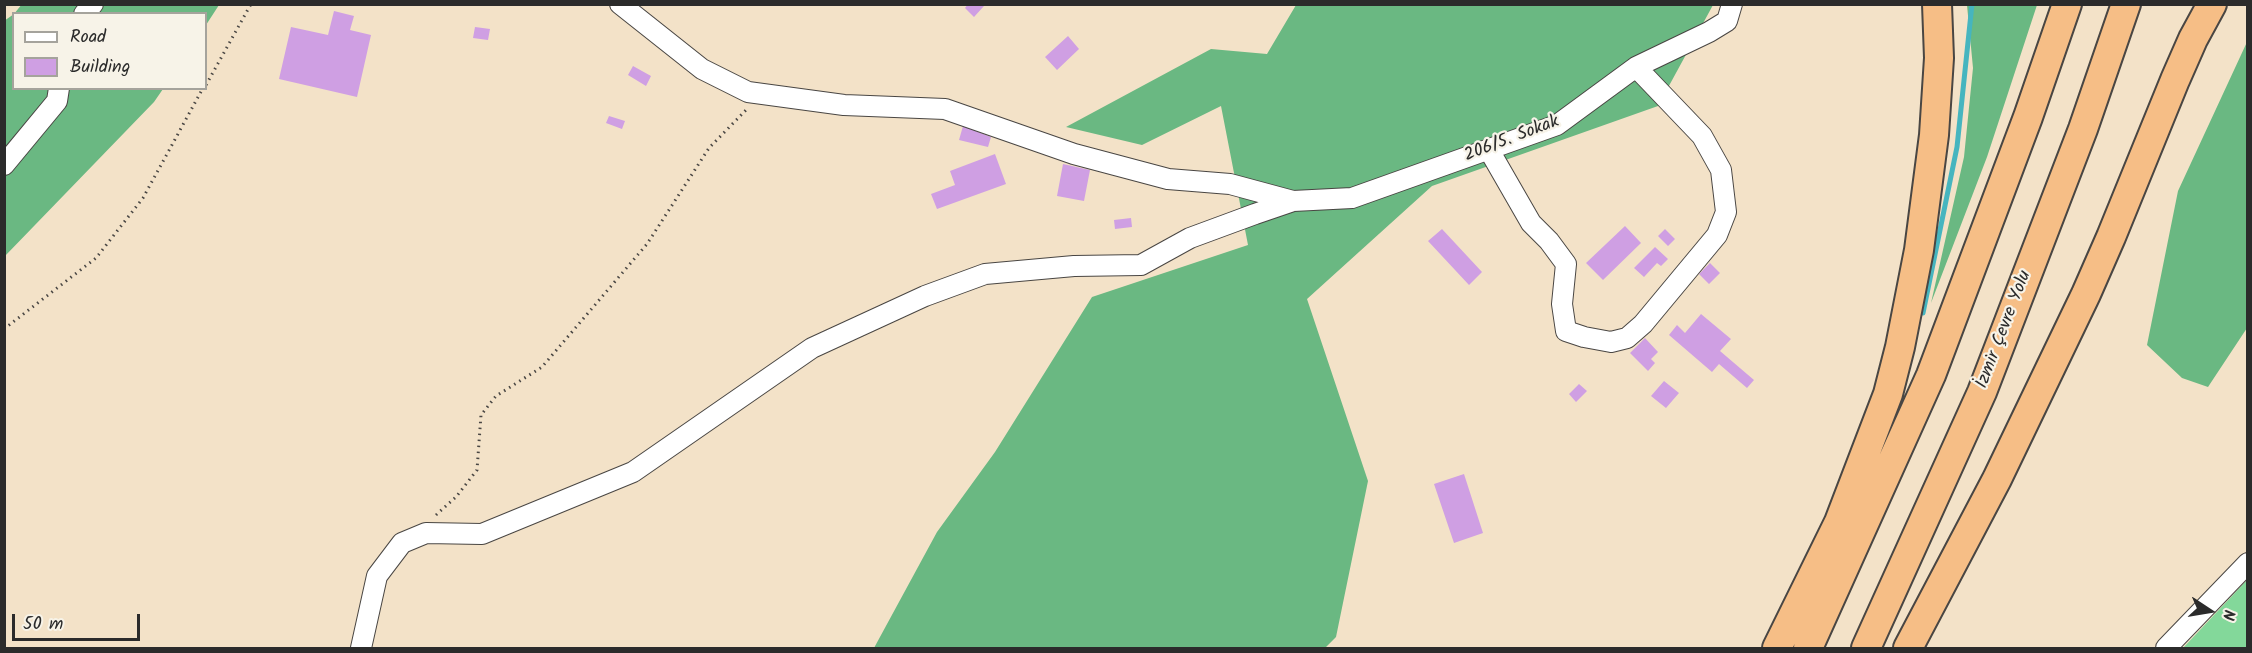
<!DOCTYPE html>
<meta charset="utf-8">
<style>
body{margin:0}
#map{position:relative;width:2252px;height:653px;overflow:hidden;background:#f3e2c8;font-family:Kalam,sans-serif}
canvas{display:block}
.frame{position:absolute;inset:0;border:6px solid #2b2b2b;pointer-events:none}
.legend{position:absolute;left:12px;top:12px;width:195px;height:78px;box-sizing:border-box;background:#f7f3e8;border:2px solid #a5a39c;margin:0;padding:8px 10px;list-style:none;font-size:18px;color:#2b2b2b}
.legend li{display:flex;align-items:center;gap:12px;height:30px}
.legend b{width:30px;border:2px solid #a5a39c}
.north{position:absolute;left:2180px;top:581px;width:60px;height:60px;-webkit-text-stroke:4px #f7f3e8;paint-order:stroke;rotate:102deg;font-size:16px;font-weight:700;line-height:24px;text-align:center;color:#2b2b2b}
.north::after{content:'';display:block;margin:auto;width:21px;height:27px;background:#2b2b2b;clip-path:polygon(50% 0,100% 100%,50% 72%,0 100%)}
.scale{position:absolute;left:12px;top:614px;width:128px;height:27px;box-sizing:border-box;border:3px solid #2b2b2b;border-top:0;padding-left:8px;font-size:18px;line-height:21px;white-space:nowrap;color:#2b2b2b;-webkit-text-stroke:4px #f7f3e8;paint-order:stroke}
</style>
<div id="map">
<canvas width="2252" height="653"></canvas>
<div class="frame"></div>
<ul class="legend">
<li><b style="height:8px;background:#fff"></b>Road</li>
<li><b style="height:16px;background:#cf9fe3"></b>Building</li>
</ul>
<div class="north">N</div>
<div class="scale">50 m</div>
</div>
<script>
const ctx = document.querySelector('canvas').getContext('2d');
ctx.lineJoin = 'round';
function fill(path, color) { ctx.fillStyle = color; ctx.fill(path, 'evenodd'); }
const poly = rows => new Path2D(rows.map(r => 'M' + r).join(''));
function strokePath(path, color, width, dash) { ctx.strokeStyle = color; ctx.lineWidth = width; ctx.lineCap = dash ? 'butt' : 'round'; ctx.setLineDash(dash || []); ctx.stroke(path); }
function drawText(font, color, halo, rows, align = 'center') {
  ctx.font = font + ' Kalam,sans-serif'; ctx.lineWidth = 4.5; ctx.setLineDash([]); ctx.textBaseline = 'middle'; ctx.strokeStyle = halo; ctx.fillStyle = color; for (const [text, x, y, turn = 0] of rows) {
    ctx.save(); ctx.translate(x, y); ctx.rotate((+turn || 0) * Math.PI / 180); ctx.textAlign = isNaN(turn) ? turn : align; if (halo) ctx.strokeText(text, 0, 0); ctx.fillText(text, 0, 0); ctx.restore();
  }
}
fill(poly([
 [2247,580,2247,648,2183,648]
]), '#83d89a');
fill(poly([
 [22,4,219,5,206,25,206,14,14,14],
 [1296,5,1713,5,1658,106,1432,186,1307,299,1368,481,1336,637,1325,648,874,648,937,532,995,452,1092,297,1248,245,1221,106,1142,145,1066,127,1211,49,1267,54],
 [1967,5,2037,5,1987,157,1931,303,1964,157,1973,68],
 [14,14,14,88,163,89,154,102,5,256,4,21],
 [2247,42,2247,328,2208,387,2182,378,2147,345,2178,191]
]), '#6ab882');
strokePath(poly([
 [1923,313,1957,147,1972,4]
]), '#46b5bf', 5);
fill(poly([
 [968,4,982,4,984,6,974,17,965,8],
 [334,11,354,16,350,30,371,35,357,97,279,79,291,27,328,35],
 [475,27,490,29,488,40,473,38],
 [1068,36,1079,49,1057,70,1045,57],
 [633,66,651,76,646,86,628,75],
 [609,116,625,121,622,129,606,123],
 [963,126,991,137,988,147,959,140],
 [995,154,1006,184,937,209,931,194,955,185,950,171],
 [1063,164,1090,170,1084,201,1057,196],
 [1131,218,1132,227,1115,229,1114,220],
 [1625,226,1641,243,1603,280,1586,263],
 [1442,229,1482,272,1469,285,1428,241],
 [1665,229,1675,239,1668,246,1658,236],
 [1655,247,1668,259,1661,266,1657,263,1644,277,1634,268],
 [1710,263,1720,273,1709,284,1699,274],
 [1701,314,1731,339,1720,351,1754,380,1747,388,1719,364,1712,372,1669,335,1677,325,1685,333],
 [1645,338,1658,352,1651,359,1655,363,1648,371,1630,353],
 [1664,381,1679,393,1666,408,1651,396],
 [1579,384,1587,391,1576,402,1569,394],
 [1464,474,1483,533,1454,543,1434,484]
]), '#cf9fe3');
const minor = poly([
 [620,4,702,69,748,92,844,105,945,109,1074,154,1168,179,1230,184,1293,201],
 [84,14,93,4],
 [1489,150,1531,223,1549,241,1566,264,1562,304,1566,331,1584,337,1611,342,1627,338,1643,324,1717,235,1726,212,1721,170,1702,136,1636,67],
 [4,165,57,101,59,88],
 [361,648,377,576,402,543,426,533,482,534,633,472,812,348,925,296,985,274,1074,266,1141,265,1190,238,1255,214,1293,201,1352,198,1557,125,1636,67,1709,32,1727,21,1732,4],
 [2166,648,2248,563]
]);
const highway = poly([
 [1777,648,1839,522,1888,394,1900,347,1919,250,1934,135,1939,58,1937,4],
 [1808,648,1931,375,2028,117,2067,4],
 [1866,648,1982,392,2083,129,2126,4],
 [1908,648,1997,479,2086,294,2111,237,2175,80,2193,39,2212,4]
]);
strokePath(minor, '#494643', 22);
strokePath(highway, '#494643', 32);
strokePath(poly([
 [206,85,251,4],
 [4,329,96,258,143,198,203,88],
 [436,515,456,497,477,470,481,415,496,396,542,367,647,244,709,148,746,110]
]), '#494643', 3, [1.5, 4.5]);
strokePath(minor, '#fff', 20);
strokePath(highway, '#f6be86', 28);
drawText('18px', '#2b2b2b', '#f7f3e8', [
 ["206/5. Sokak",1512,140,-21],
 ["İzmir Çevre Yolu",2005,330,-69]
]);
</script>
